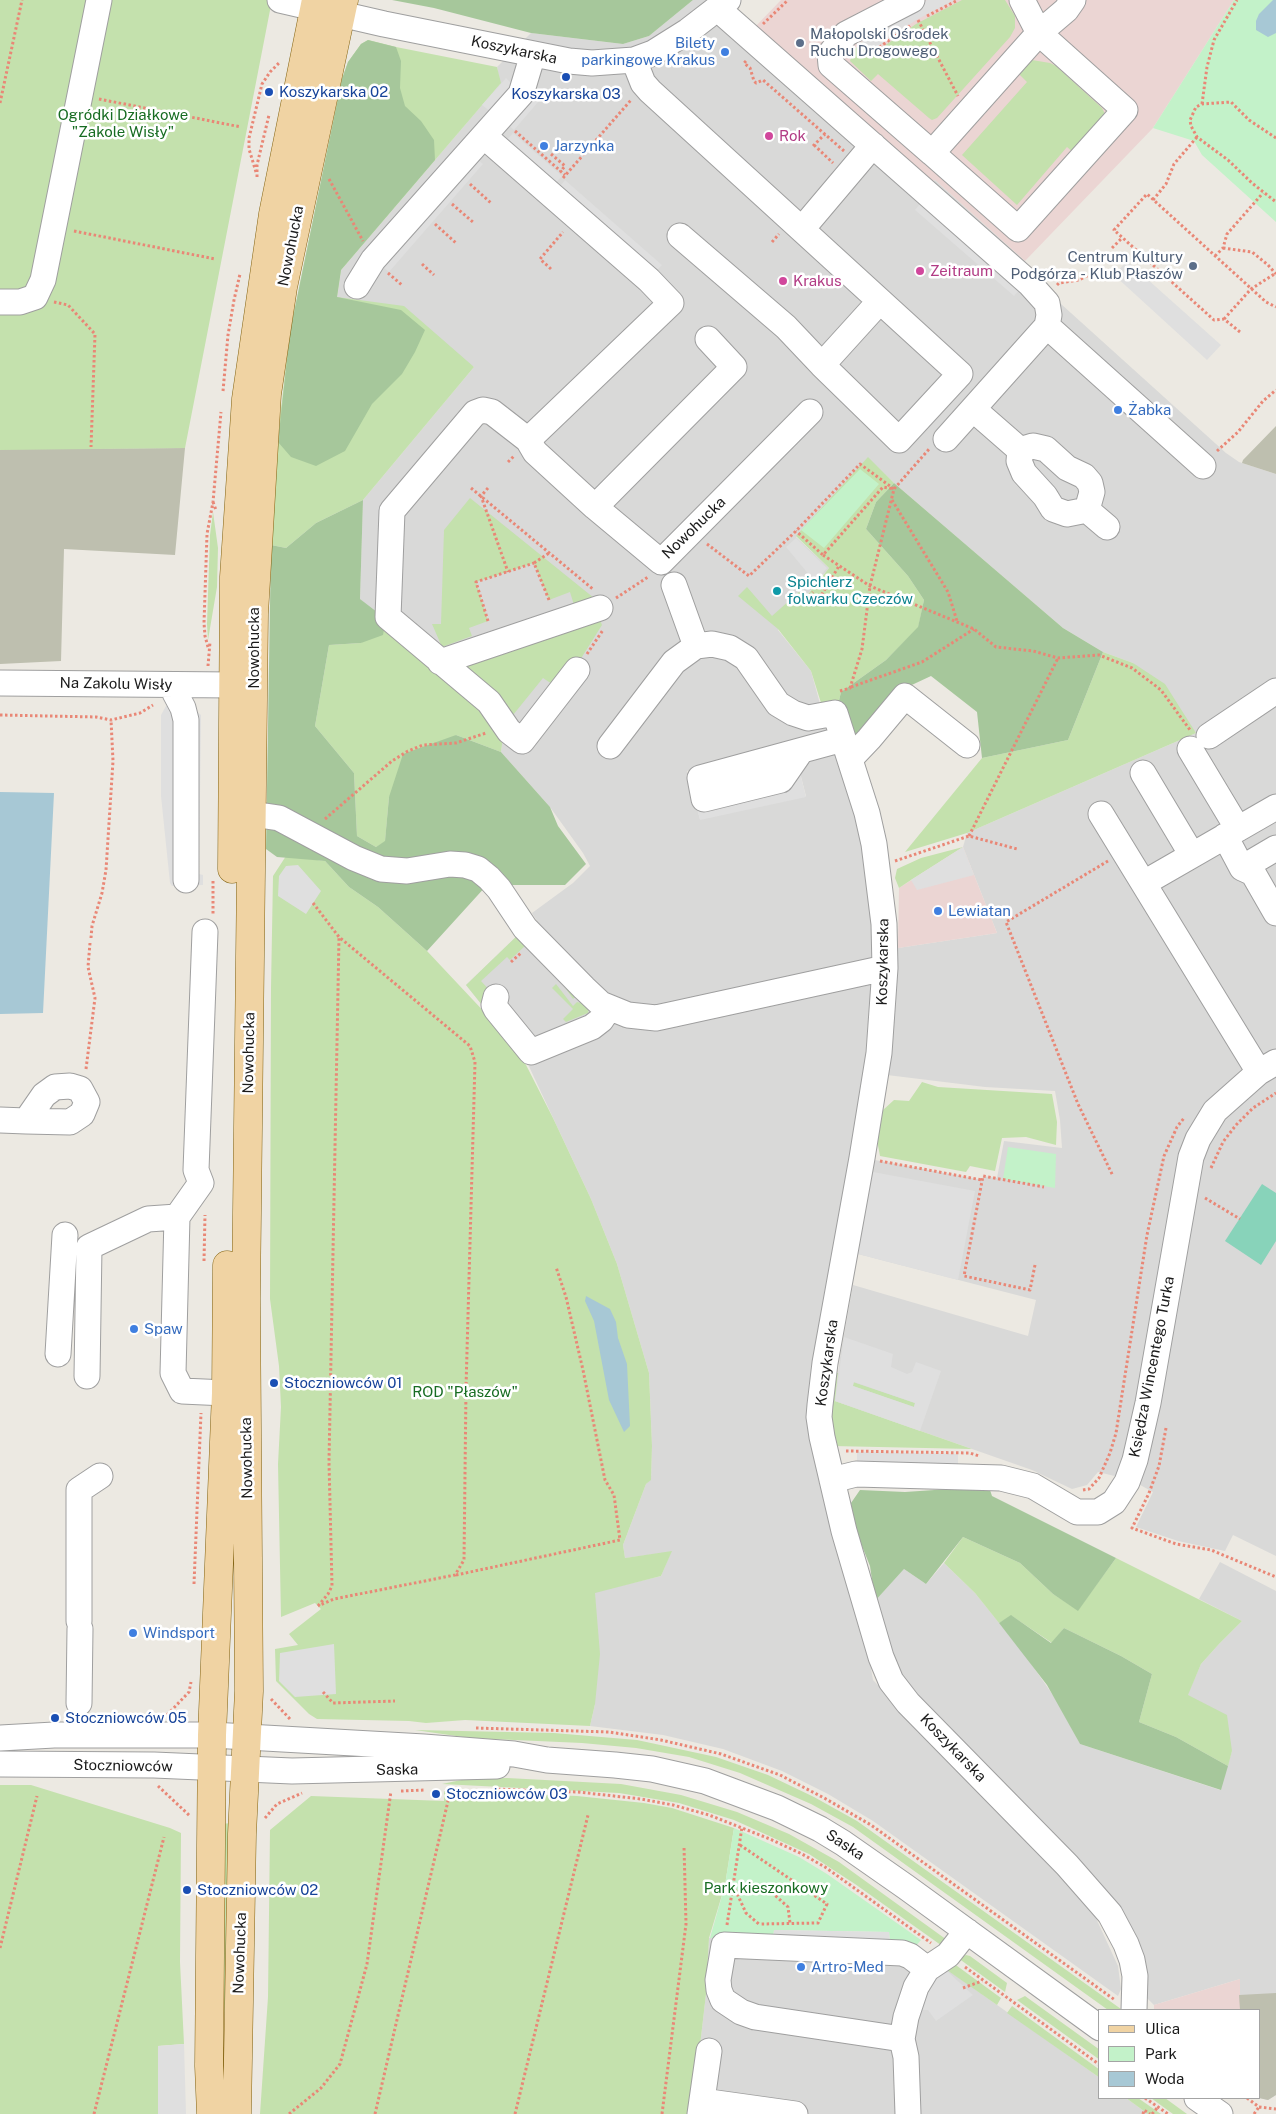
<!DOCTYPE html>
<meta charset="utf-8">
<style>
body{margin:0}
#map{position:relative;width:1276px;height:2114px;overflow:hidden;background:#ece9e2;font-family:"Public Sans",sans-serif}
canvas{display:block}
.legend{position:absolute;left:1098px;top:2009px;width:162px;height:90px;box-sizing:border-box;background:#fff;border:1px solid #a4a4a4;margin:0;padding:6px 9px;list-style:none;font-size:15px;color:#1b1b1b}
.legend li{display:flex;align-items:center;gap:10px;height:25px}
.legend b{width:25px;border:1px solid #a4a4a4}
</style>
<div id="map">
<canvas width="1276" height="2114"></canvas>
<ul class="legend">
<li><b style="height:6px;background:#f0d3a3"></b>Ulica</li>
<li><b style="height:14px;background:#c3f2c9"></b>Park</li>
<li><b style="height:14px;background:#a7c8d5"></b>Woda</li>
</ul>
</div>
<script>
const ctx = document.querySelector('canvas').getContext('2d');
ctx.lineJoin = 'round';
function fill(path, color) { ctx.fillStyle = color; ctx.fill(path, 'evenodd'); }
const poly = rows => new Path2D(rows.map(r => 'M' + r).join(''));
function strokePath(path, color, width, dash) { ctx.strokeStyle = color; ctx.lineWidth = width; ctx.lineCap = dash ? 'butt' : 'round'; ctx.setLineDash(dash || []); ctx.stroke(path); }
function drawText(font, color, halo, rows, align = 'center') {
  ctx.font = font + ' "Public Sans",sans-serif'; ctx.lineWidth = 5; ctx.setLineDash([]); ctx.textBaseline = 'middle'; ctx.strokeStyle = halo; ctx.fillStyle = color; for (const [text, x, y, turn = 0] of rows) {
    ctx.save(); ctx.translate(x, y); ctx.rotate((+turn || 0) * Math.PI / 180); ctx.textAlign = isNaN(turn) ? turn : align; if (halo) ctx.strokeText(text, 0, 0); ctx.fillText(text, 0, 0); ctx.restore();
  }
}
fill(poly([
 [693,0,721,0,930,183,935,180,1025,261,1040,285,1226,453,1239,462,1276,474,1276,683,1196,733,1205,748,1276,701,1276,1556,1233,1535,1225,1551,1178,1541,1136,1527,1153,1492,1131,1480,1098,1472,1087,1485,1072,1489,1032,1470,835,1401,840,1357,853,1285,1028,1336,1036,1300,858,1254,875,1160,982,1180,983,1176,997,1178,1004,1141,1062,1148,1060,1120,1055,1091,985,1087,887,1075,895,999,898,948,997,933,963,847,967,833,1196,733,1133,663,1103,652,1063,628,894,483,868,458,796,537,829,568,778,630,811,671,828,733,687,771,700,819,806,796,798,765,805,758,837,754,867,844,872,901,873,961,666,1007,620,1005,532,927,537,921,532,913,573,883,590,866,583,853,550,807,501,752,503,737,360,599,363,500,474,367,337,297,341,270,500,84,497,67,531,33,623,44,649,36],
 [521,932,605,1015,869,983,871,986,864,1075,814,1360,807,1409,809,1421,866,1640,873,1680,1061,1875,1094,1914,1118,1966,1121,1989,1118,1996,873,1821,828,1794,782,1771,723,1749,663,1735,590,1726,595,1704,595,1592,661,1576,671,1552,625,1558,623,1545,646,1484,651,1479,652,1446,649,1373,617,1264,591,1199,526,1060,466,985],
 [1220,1562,1276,1591,1276,2095,1268,2100,1259,2098,1260,2010,1240,2010,1240,1979,1154,2005,1143,1994,1140,1958,897,1678,875,1601,904,1569,926,1584,944,1563,975,1593,1025,1655,1057,1701,1080,1744,1220,1790,1232,1751,1187,1696,1201,1664,1219,1644,1242,1621,1199,1599],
 [709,1938,773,1940,945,1968,1100,2078,1100,2098,1126,2098,1148,2114,692,2114,706,1994]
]), '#d9d9d8');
fill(poly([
 [781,0,1234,0,1153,128,1025,261,935,180,929,183,754,28],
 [963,847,997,933,898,948,899,888],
 [1240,1979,1240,2010,1154,2010,1154,2005]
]), '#ebd5d3');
fill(poly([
 [1276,426,1276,474,1242,463,1243,460],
 [185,448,175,555,64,549,61,661,0,664,0,449],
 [1276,1993,1276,2095,1268,2100,1259,2098,1260,2010,1240,2010,1239,1995]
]), '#bebfaf');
fill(poly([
 [0,0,272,0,185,448,0,450],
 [962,0,1005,0,1015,16,1015,28,1010,37,937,118,932,120,929,118,878,74,871,81,850,61,854,50,862,42,871,55,916,24],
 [368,40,396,47,497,67,501,83,341,270,337,297,404,306,474,367,363,500,316,523,286,548,271,545,280,417,290,332,342,79,348,62,361,44],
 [1032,60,1050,63,1056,66,1102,108,1105,114,1074,153,1067,147,1017,205,962,155,1027,82,1016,71,1024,64],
 [868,457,894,483,876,502,866,529,908,576,924,600,918,628,886,660,841,692,838,705,822,706,811,671,778,629,738,596,747,587,772,616,799,592,805,598,829,568,796,536],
 [470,498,594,598,574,605,570,592,549,600,534,563,476,582,488,621,469,628,472,636,442,647,432,624,441,624,444,530],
 [213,512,218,548,217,587,208,640,207,624,210,535],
 [597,613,602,625,575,668,552,684,543,678,513,715,468,672,466,661],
 [386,619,487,705,503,737,501,752,456,735,389,797,385,842,376,847,357,836,354,773,315,726,329,645,361,643],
 [1103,652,1133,663,1165,684,1196,733,967,833,905,852,982,758,1068,740],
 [963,847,911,880,899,888,895,878,897,869,921,858],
 [286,856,325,861,349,887,378,907,427,951,489,1017,524,1061,553,1118,591,1199,617,1264,649,1373,652,1446,651,1480,646,1484,623,1545,625,1558,672,1551,661,1576,595,1593,600,1654,595,1704,590,1726,465,1720,426,1723,409,1721,317,1719,309,1714,276,1681,275,1649,298,1645,289,1634,321,1609,315,1603,281,1617,278,1464,281,1407,279,1366,270,1299,271,988,273,876],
 [521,932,577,995,573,999,555,973,527,944,510,960,507,957,481,981,491,992,526,1060,466,985],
 [556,984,573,1006,577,1002,581,1003,589,1009,588,1013,566,1022,563,1019,573,1009,552,988],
 [922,1082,938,1087,1052,1094,1057,1122,1056,1145,1026,1137,1002,1138,995,1171,970,1166,966,1172,880,1156,877,1140,883,1110,894,1100,909,1101],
 [835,1373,838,1373,835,1401,972,1449,832,1446,829,1425],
 [853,1382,915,1403,914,1407,853,1386],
 [963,1537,1020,1563,1053,1594,1078,1610,1116,1558,1242,1621,1219,1644,1201,1664,1188,1695,1227,1715,1232,1751,1228,1766,1176,1737,1139,1722,1152,1674,1121,1656,1064,1628,1052,1643,1012,1616,999,1623,975,1593,944,1563],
 [415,1730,554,1733,637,1740,716,1757,768,1775,814,1797,857,1821,1121,2009,1108,2010,853,1827,811,1804,740,1773,689,1757,636,1748,582,1743,470,1738],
 [507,1778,621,1784,681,1795,737,1812,789,1834,839,1862,947,1940,945,1948,855,1884,809,1854,734,1820,679,1803,619,1793,442,1784,466,1779],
 [0,1785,31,1785,170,1828,181,1833,180,1962,184,2044,158,2046,158,2114,0,2114],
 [444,1791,577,1796,644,1803,672,1808,734,1828,725,1885,709,1938,706,1994,692,2114,260,2114,268,1997,270,1830,311,1796,444,1801],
 [230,1823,227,1974,224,2017,220,2017,222,1824],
 [966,1955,970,1956,1007,1983,1005,1992,958,1958],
 [953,1963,1001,1998,997,2005,944,1968],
 [1025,1996,1100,2050,1100,2060,1017,2000],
 [1012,2006,1100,2070,1100,2078,1007,2013],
 [1126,2098,1138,2098,1161,2114,1148,2114],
 [1151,2098,1165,2098,1187,2114,1173,2114]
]), '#c4e1ad');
fill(poly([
 [392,0,693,0,649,36,623,44,531,33,434,8],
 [368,40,396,47,401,61,400,88,405,106,421,121,434,140,435,160,341,270,337,297,401,310,425,330,415,352,402,374,372,404,345,451,316,466,291,457,278,442,290,332,342,79,348,62,361,44],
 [894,483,1063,628,1103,652,1068,740,982,758,977,712,931,676,901,690,854,746,838,705,841,692,886,660,918,627,924,600,908,576,866,529,876,502],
 [363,500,360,599,386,619,383,635,361,643,329,645,315,726,354,773,357,836,376,847,385,841,389,797,403,754,456,735,501,752,550,807,558,826,586,864,565,885,487,885,427,951,378,907,349,887,325,861,277,857,266,849,271,545,286,548,316,523],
 [949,1489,990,1490,992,1496,1116,1558,1078,1611,1053,1594,1020,1563,963,1537,926,1584,904,1569,875,1601,870,1566,856,1531,851,1503,860,1490,905,1492],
 [1011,1615,1051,1643,1064,1628,1121,1656,1152,1674,1139,1722,1176,1737,1228,1766,1221,1790,1080,1744,1047,1685,999,1623]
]), '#a6c79b');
fill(poly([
 [1234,0,1276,0,1276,222,1202,155,1194,141,1153,128],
 [860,469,879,484,824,548,801,530],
 [1008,1147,1056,1154,1055,1188,1003,1179],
 [734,1828,799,1857,827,1874,921,1940,914,1948,890,1943,889,1932,774,1930,773,1940,710,1938,725,1885]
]), '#c3f2c9');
fill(poly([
 [1262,1184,1276,1193,1276,1241,1261,1265,1225,1241]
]), '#88d3ba');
fill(poly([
 [927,0,955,0,916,20,870,52,862,42,908,10],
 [506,78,515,87,492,113,482,105],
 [529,93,539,101,514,130,504,121],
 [513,133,562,176,553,186,504,143],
 [474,156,483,164,389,272,379,263],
 [565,180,662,265,653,274,557,190],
 [923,200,1022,287,1014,296,915,210],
 [1127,261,1221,345,1207,360,1114,275],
 [796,538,827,568,815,582,786,547],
 [166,706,189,706,201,715,199,874,203,875,203,885,172,886,170,883,161,796,161,715],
 [798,765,806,797,700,820,691,785],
 [963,847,974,875,917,890,911,880],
 [298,865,321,891,306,914,278,896,279,876,286,866],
 [873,1172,975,1191,958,1280,858,1254],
 [844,1337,893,1354,891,1367,907,1374,912,1372,916,1362,941,1371,920,1431,835,1401],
 [854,1382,915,1403,914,1407,853,1386],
 [857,1452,958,1454,958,1469,857,1467],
 [334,1644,336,1694,295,1697,279,1681,280,1653],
 [774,1930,889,1932,890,1943,773,1940],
 [946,1970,973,1995,936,2021,928,2010,923,2010,921,1983],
 [184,2044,186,2114,158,2114,158,2046]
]), '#dfdfdf');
fill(poly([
 [1273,0,1276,0,1276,33,1268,37,1256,30,1256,21,1259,14],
 [0,792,54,793,43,1013,0,1014],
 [586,1296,610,1309,616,1322,618,1338,627,1364,630,1426,624,1432,609,1400,594,1321,585,1301]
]), '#a7c8d5');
const minor = poly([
 [280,0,384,24,569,61,592,63,634,60,653,53,688,31,728,0],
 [912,0,846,34,830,54,831,65,932,153],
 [1022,0,1039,33,1125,110,1018,229,932,153,1039,33,1066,10,1073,0],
 [718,9,1029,283,1047,303,1049,315,1047,326,1203,466],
 [634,60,643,83,650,91,960,374,899,440,822,365,880,301],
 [485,137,649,280,671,303,528,440,535,452,595,507,661,562,810,412],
 [802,229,873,145],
 [680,236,786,327,822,365],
 [357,286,373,260,521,94,533,54],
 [0,302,20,302,35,297,43,280,99,0],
 [973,409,1020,450,1019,461,1024,473,1045,496,1053,509,1067,514,1087,510,1107,527],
 [946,439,1047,326],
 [528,440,492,412,483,410,475,413,392,511,388,617,489,702,509,731,522,741,577,670],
 [1020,450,1033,446,1046,449,1067,468,1084,476,1090,483,1092,492,1087,510],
 [595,507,734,367,708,339],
 [674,585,696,646],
 [440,662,600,608],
 [0,683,233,685],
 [175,685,175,693,183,708,186,720,186,880],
 [1209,736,1276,691],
 [610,746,674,662,696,646,712,644,730,648,746,658,778,704,793,713,808,718,835,713,867,813,874,844,884,924,885,968,879,1053,862,1158,825,1363,820,1405,819,1417,822,1437,844,1531,881,1657,891,1681,908,1703,1067,1865,1110,1914,1126,1944,1132,1960,1135,1976,1134,2010],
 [1190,749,1238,829],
 [801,751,781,780,704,799,700,778,843,739],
 [850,759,869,739,905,696,967,745],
 [1143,773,1192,855],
 [252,814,279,818,354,858,381,869,407,871,450,864,465,865,478,869,489,878,499,889,525,928,584,988,601,1004,628,1015,656,1018,670,1015,885,968],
 [1101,814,1259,1072],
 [1225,836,1242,868,1253,873,1276,913],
 [1242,868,1276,848],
 [1144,883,1276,807],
 [205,932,196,1170,201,1183,177,1217,173,1373,182,1391,226,1393],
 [496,997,494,1005,496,1009,531,1052,592,1027,601,1020,609,1008],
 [0,1120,26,1121,70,1122,82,1114,87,1102,80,1089,70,1086,55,1087,44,1095,26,1121],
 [58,1354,65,1235],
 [87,1376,89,1247,148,1219,177,1217],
 [832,1480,856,1474,1001,1478,1033,1486,1077,1512,1098,1512,1114,1502,1127,1482,1135,1460,1148,1403,1191,1157,1198,1139,1215,1111,1259,1072,1276,1062],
 [79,1621,79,1490,100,1476],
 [79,1703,80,1629],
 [0,1738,54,1735,212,1735,424,1747,514,1754,547,1760,615,1765,652,1769,705,1781,777,1808,820,1829,843,1843,906,1887,1100,2028],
 [0,1764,154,1765,292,1771,497,1766],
 [902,2039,755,2017,741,2012,723,2000,719,1990,718,1980,724,1945,902,1953,910,1956,927,1969],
 [1197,2098,1220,2114],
 [702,2101,795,2114],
 [700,2114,709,2051],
 [908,2114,906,2057,902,2039,906,2017,916,1987,927,1969,948,1955,967,1931]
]);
const major = poly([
 [232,869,234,577,246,399,273,214,316,0],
 [211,2114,209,2066,212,1735,226,1393,227,1265],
 [237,2114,242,1834,249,1691,246,1298,254,614,267,394,283,287,344,0]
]);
strokePath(minor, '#9f9f9f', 27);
strokePath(major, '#826210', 29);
strokePath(poly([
 [927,16,958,0],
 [918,20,958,96],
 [763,24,788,0],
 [871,53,911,25],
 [746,61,744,63,750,68,754,81,756,83,763,80,844,151],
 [99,99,241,127],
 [0,103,22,0],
 [1202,104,1207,67,1214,40,1237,0],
 [515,131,565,175],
 [1276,138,1249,120,1231,102,1202,104,1196,107,1190,120,1191,126,1197,137,1228,160,1252,183,1276,202],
 [593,144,599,150],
 [814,145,833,163],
 [813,146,825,134],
 [551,154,565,166,560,172],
 [256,172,249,149,249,138,262,84,270,72,280,62],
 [257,177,257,165,269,115],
 [563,178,631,100],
 [329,179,363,241],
 [470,184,491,203],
 [1153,200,1166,184,1174,164,1197,137],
 [452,204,474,223],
 [435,224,456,243],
 [74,231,215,259],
 [772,242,779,234],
 [1112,248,1122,238],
 [1223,248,1252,252,1268,265,1276,274],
 [1215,256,1223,248,1227,234,1263,193],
 [422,264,434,275],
 [551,269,540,259,563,232],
 [388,273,403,286],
 [1057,285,1059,283,1079,280,1089,275],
 [54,302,68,305,95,334,91,447],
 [1224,319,1251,289,1276,273],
 [1240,332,1224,319,1214,320,1114,230,1147,194,1266,302,1276,307],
 [223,391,228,335,234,300,240,274],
 [1217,451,1238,432,1263,401,1276,390],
 [508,462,515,455],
 [471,488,594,590],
 [488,488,481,496,508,572],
 [892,500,948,592,957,621],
 [213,502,216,510],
 [707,544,749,576,796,531,860,464,894,489,883,487,823,555,796,531],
 [823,555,870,586,974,629,996,647,1033,651,1058,658,1099,655,1132,668,1161,690,1190,730],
 [616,598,648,577],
 [819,599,839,566],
 [549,600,534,563,549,553],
 [800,600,805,594,808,598,813,592],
 [488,621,476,582,534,563],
 [208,647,205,636,204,623,207,534,213,502,221,412],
 [587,654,603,630],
 [208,666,210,642],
 [851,687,922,662,974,629],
 [840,691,850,688,862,649,870,586,894,489,930,448],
 [0,715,96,717,111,720,140,713,153,705],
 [325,819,392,761,408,751,423,745,456,743,486,733],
 [969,836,1058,658],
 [895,861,969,836,1017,849],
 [1108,861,1006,922,1078,1104,1113,1176],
 [213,881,213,915],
 [313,903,339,937,470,1046,475,1062,466,1388,464,1560,455,1575,334,1599,318,1606],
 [91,938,92,926,102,893,106,870,113,761,111,720],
 [511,962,522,952],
 [86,1069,95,998,88,967,90,943],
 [880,1161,982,1180],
 [1211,1168,1223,1142,1236,1125,1253,1108,1276,1093],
 [1205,1198,1240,1219],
 [204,1261,205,1215],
 [1035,1265,1030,1290,964,1276,983,1176,1044,1187],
 [1166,1428,1159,1466,1149,1493,1132,1528,1176,1544,1211,1550,1276,1577],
 [846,1451,970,1453,979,1456],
 [1083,1490,1089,1489,1099,1478,1110,1453,1116,1433,1147,1235,1164,1156,1177,1127,1184,1118],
 [456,1575,620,1540,614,1495,605,1480,583,1370,566,1297,556,1267],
 [194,1584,201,1413],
 [318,1606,328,1594,332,1586,329,1462,339,937],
 [323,1692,333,1703,395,1701],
 [271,1699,291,1720],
 [167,1715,189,1692,191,1682],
 [476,1728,609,1732,661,1740,721,1754,780,1775,826,1799,871,1825,1115,2000],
 [158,1786,190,1816],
 [493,1789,578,1792,641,1799,673,1805,709,1815,770,1839,802,1854,825,1867,931,1943],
 [401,1791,425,1790],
 [265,1818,277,1804,302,1793],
 [740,1845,827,1904,818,1923,760,1924],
 [733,1885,746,1913,760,1925],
 [768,1889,788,1907,790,1923],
 [765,1892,770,1885],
 [727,1925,742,1827],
 [0,1948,37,1796],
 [965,1967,1100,2065],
 [963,1988,982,1981],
 [1145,2098,1168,2114],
 [1247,2098,1259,2107,1276,2109],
 [94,2114,164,1837],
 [289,2114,321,2088,340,2064,367,1964,391,1791],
 [375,2114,448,1801,450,1787],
 [515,2114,588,1815],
 [662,2114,686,1924,684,1846],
 [1143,2114,1144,2110,1150,2114],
 [1152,2114,1158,2107],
 [1254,2114,1259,2107]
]), '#e98776', 3, [2.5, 2.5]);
strokePath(minor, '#fff', 25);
strokePath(major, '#f0d3a3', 28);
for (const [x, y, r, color] of [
 [800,43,5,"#5c6f8a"],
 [725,52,5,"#3f7fe0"],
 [566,77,5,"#1a4fb4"],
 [269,92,5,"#1a4fb4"],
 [769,136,5,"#d1479c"],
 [544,146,5,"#3f7fe0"],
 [1193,266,5,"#5c6f8a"],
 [920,271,5,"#d1479c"],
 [783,281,5,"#d1479c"],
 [1118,410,5,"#3f7fe0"],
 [777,591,5,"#0f9aa8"],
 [938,911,5,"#3f7fe0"],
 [134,1329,5,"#3f7fe0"],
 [274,1383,5,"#1a4fb4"],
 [133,1633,5,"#3f7fe0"],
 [55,1718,5,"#1a4fb4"],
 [436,1794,5,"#1a4fb4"],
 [187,1890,5,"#1a4fb4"],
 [801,1967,5,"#3f7fe0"]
]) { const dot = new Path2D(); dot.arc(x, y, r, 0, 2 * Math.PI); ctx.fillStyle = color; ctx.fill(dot); strokePath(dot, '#fff', 2); }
drawText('15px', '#4e5e75', '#fff', [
 ["Małopolski Ośrodek",810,34],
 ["Ruchu Drogowego",810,51],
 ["Centrum Kultury",1183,257,"right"],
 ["Podgórza - Klub Płaszów",1183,274,"right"]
], 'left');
drawText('15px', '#366cbe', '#fff', [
 ["Bilety",715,43,"right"],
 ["parkingowe Krakus",715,60,"right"],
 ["Jarzynka",554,146],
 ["Żabka",1128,410],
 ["Lewiatan",948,911],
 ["Spaw",144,1329],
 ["Windsport",143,1633],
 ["Artro-Med",811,1967]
], 'left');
drawText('15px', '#1b1b1b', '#fff', [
 ["Koszykarska",514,50,12],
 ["Nowohucka",291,246,-79],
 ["Nowohucka",694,528,-44],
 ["Nowohucka",254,648,-90],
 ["Na Zakolu Wisły",116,684,1],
 ["Koszykarska",883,962,-89],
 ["Nowohucka",249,1053,-89],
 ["Koszykarska",827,1363,-82],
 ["Księdza Wincentego Turka",1152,1367,-79],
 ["Nowohucka",247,1458,-91],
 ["Koszykarska",953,1748,46],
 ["Stoczniowców",123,1766,1],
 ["Saska",397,1770,-1],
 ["Saska",845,1845,33],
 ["Nowohucka",240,1953,-88]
]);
drawText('15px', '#164399', '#fff', [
 ["Koszykarska 02",279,92],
 ["Koszykarska 03",566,94,"center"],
 ["Stoczniowców 01",284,1383],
 ["Stoczniowców 05",65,1718],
 ["Stoczniowców 03",446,1794],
 ["Stoczniowców 02",197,1890]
], 'left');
drawText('15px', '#176c22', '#fff', [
 ["Ogródki Działkowe",123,115],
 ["\"Zakole Wisły\"",123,132],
 ["ROD \"Płaszów\"",465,1392],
 ["Park kieszonkowy",766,1888]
]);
drawText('15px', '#b23c85', '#fff', [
 ["Rok",779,136],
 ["Zeitraum",930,271],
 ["Krakus",793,281]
], 'left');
drawText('15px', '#0d838f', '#fff', [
 ["Spichlerz",787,582],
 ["folwarku Czeczów",787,599]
], 'left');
</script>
